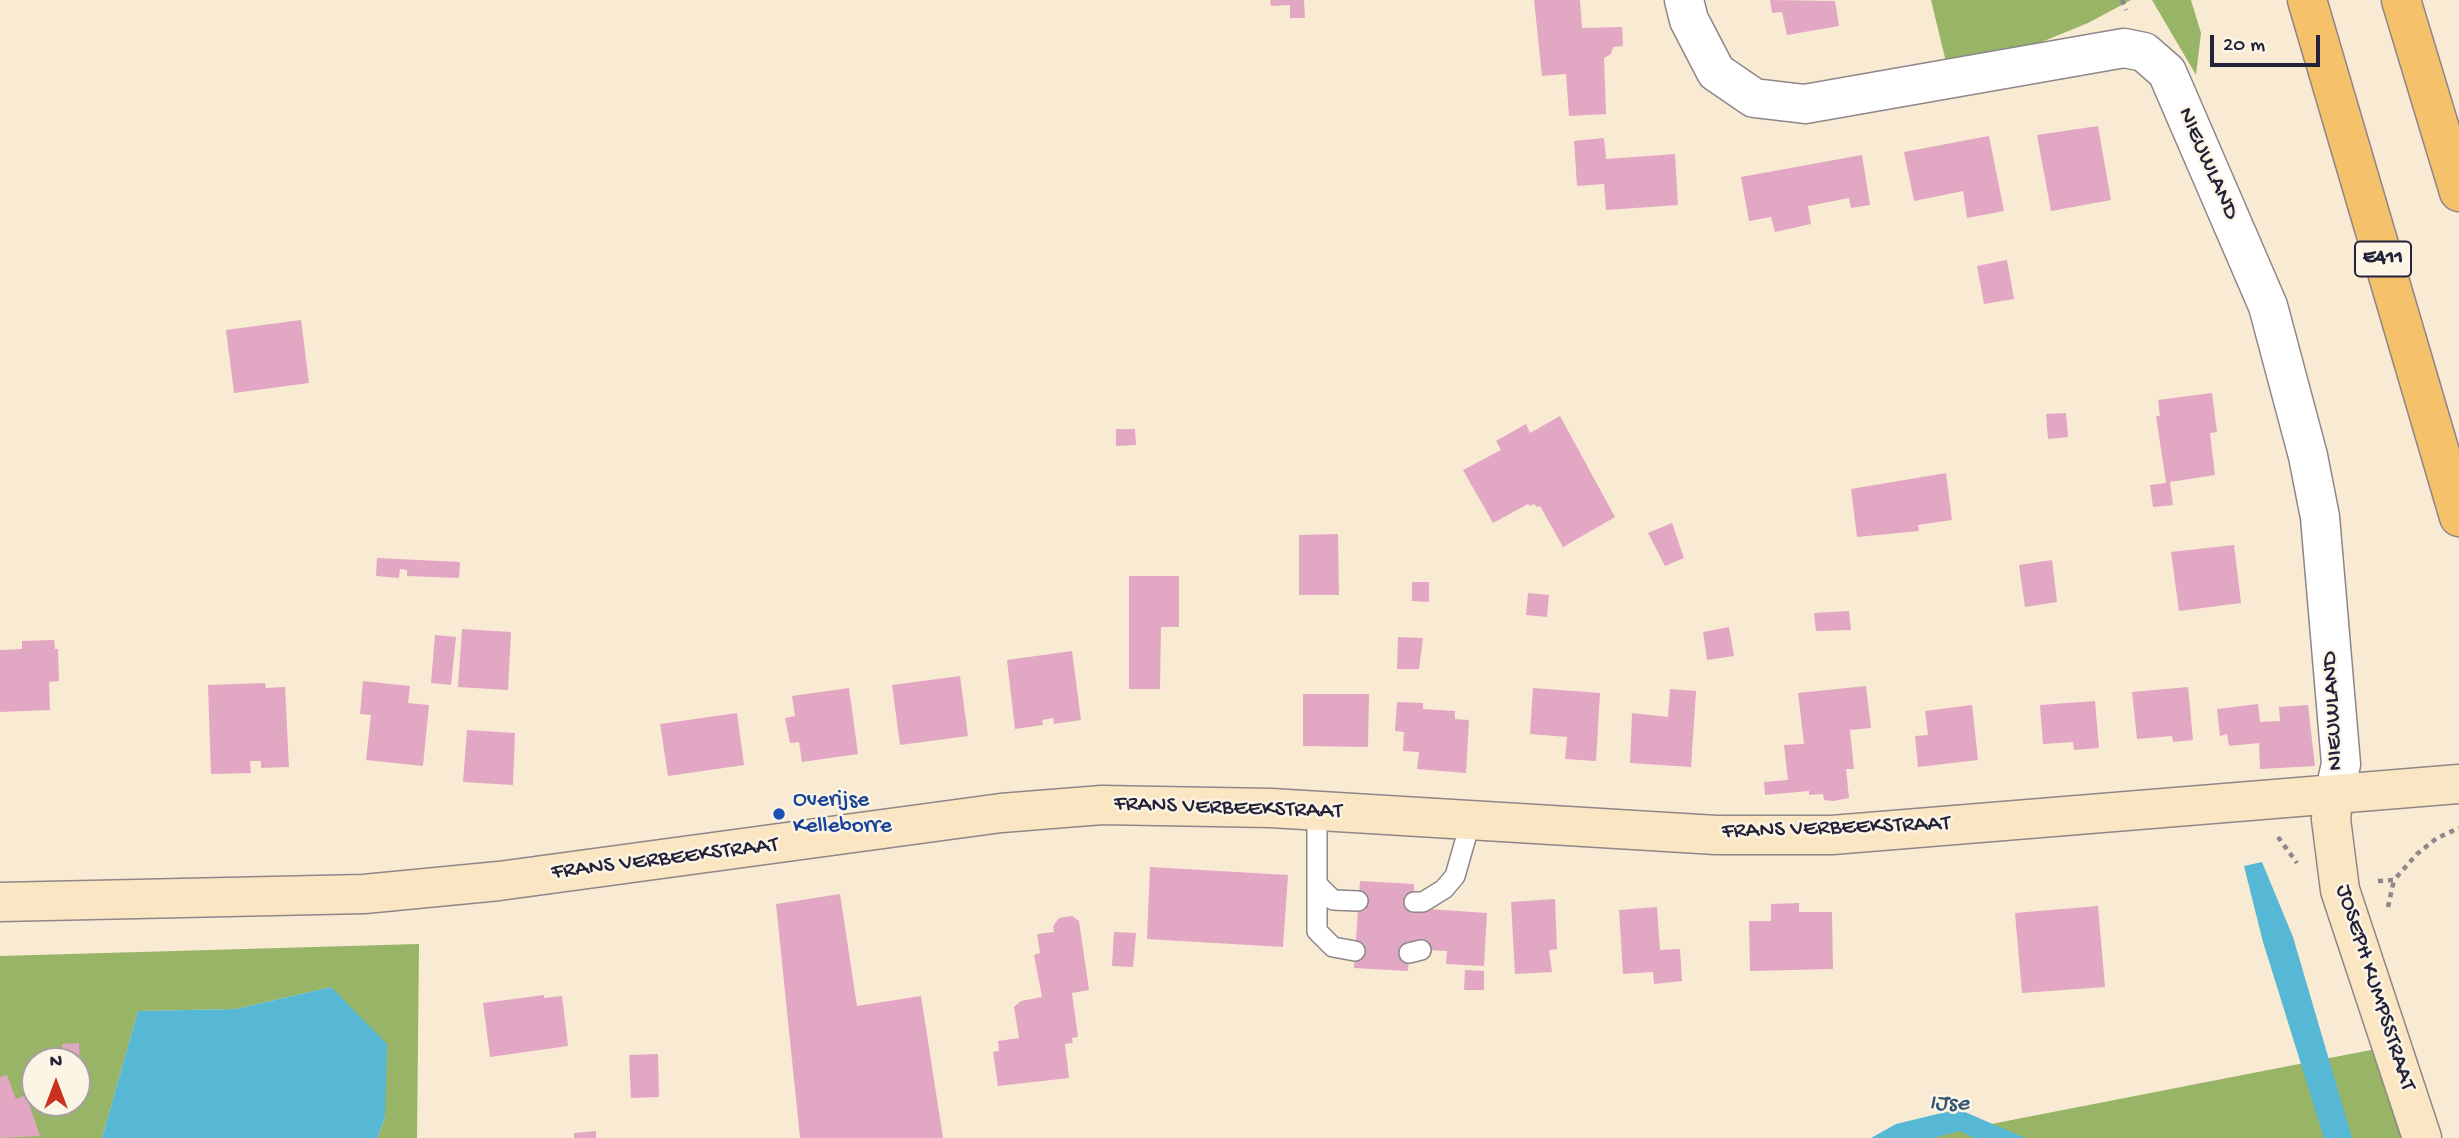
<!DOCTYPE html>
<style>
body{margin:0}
#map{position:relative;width:2459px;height:1138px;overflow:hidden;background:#f9ead4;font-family:"Gochi Hand",sans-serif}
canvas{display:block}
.north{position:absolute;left:21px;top:1047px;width:70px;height:70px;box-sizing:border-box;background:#fcf5e5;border:2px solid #a5a1a1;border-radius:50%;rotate:0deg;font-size:19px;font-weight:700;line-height:28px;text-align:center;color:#22223b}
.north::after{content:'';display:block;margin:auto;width:24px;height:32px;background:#c8321e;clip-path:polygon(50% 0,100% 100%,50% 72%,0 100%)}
.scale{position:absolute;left:2210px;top:35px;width:110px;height:32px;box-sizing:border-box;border:4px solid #22223b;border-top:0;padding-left:9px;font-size:21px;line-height:24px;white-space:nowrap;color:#22223b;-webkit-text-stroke:5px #fcf5e5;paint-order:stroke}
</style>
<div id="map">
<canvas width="2459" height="1138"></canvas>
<div class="north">N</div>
<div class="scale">20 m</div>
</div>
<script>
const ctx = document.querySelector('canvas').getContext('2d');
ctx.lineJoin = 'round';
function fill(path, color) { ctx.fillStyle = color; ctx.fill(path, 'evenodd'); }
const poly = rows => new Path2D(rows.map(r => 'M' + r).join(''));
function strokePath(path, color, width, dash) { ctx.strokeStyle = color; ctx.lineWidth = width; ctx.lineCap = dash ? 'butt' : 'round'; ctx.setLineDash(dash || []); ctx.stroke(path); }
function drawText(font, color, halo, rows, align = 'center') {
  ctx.font = font + ' "Gochi Hand",sans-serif'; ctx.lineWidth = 5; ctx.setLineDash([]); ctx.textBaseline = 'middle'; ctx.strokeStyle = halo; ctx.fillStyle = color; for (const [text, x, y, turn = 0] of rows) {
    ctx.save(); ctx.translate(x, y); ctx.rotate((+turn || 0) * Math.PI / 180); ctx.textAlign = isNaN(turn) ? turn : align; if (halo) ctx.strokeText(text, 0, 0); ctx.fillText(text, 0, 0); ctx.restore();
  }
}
fill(poly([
 [1931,0,2131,0,2088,23,2022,50,1946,62],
 [2152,0,2191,0,2201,33,2196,75],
 [419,944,417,1138,377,1138,385,1118,331,987,236,1009,138,1011,102,1138,0,1138,0,956],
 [35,1061,77,1061,77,1103,35,1103],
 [2376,1049,2406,1138,1925,1138,1940,1134]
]), '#98b466');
fill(poly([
 [2262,862,2293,937,2352,1138,2324,1138,2263,942,2244,866],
 [331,987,387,1044,385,1118,377,1138,102,1138,138,1011,236,1009],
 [1958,1109,2025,1138,1974,1138,1960,1131,1933,1138,1871,1138,1896,1124]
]), '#57b8d5');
fill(poly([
 [1270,0,1304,0,1305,18,1290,18,1290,5,1271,6],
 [1534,0,1580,0,1582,28,1622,27,1623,46,1613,47,1611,54,1604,58,1606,114,1569,116,1566,74,1542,76],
 [1770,0,1835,1,1839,26,1787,35,1782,12,1772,13],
 [2098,126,2111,200,2051,211,2037,135],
 [1989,136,2004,211,1967,218,1963,191,1914,201,1904,152],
 [1604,138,1606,159,1675,154,1678,205,1606,210,1604,184,1577,186,1574,141],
 [1862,155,1870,205,1851,208,1849,198,1808,206,1811,224,1775,232,1771,217,1749,221,1741,177],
 [2007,260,2014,299,1984,304,1977,266],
 [301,320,309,383,234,393,226,330],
 [2212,393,2217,432,2210,433,2215,475,2170,482,2173,505,2153,507,2150,485,2166,483,2156,416,2160,416,2158,400],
 [2066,413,2068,437,2048,439,2046,414],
 [1560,416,1615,517,1563,547,1540,506,1537,507,1534,504,1530,506,1528,504,1493,523,1463,470,1501,450,1496,441,1526,424,1530,433],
 [1116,429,1135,429,1136,445,1116,446],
 [1946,473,1952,520,1918,525,1919,531,1857,537,1851,489],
 [1672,523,1684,558,1665,566,1648,533],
 [1338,534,1339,595,1299,595,1299,535],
 [2234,545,2241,603,2179,611,2171,552],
 [377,558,460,562,459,578,407,576,407,570,400,569,399,578,376,576],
 [2052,560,2057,602,2025,607,2019,565],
 [1129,576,1179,576,1179,627,1161,627,1160,689,1129,689],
 [1412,582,1429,582,1429,602,1412,601],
 [1528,593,1549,595,1547,617,1526,615],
 [1849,611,1851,630,1816,631,1814,613],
 [1729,627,1734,656,1707,660,1703,632],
 [462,629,511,632,508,690,458,687],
 [435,635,456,637,451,685,431,683],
 [1398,637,1423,638,1419,669,1397,669],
 [54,640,55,649,58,649,59,681,49,682,50,710,0,712,0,650,22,649,22,641],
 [1072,651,1081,720,1054,724,1053,718,1042,720,1043,725,1015,729,1007,660],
 [960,676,968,736,900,745,892,685],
 [363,681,410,686,408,703,429,705,423,766,366,760,371,715,360,714],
 [265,683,266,688,285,687,289,767,261,768,261,761,250,761,251,773,211,774,208,685],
 [1866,686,1871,728,1850,730,1854,769,1846,769,1849,798,1833,801,1824,800,1823,794,1809,795,1809,791,1765,795,1764,782,1788,780,1784,745,1804,744,1798,693],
 [2188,687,2193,740,2173,742,2172,736,2137,739,2132,692],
 [849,688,858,754,802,762,799,742,790,743,785,718,795,716,792,696],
 [1533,688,1600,693,1596,761,1565,759,1567,737,1530,734],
 [1670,689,1696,691,1691,767,1630,763,1632,713,1668,717],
 [1303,694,1369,694,1368,747,1303,746],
 [2095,701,2099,748,2074,750,2073,742,2043,744,2040,705],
 [1397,702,1423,703,1423,709,1455,711,1455,719,1469,720,1466,773,1417,769,1419,752,1403,751,1404,732,1395,731],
 [2258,704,2260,722,2280,721,2279,707,2308,705,2315,766,2260,769,2259,743,2229,746,2227,734,2220,736,2217,709],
 [1972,705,1978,760,1918,767,1915,736,1928,735,1925,711],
 [737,713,744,765,668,776,660,724],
 [467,730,515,733,513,785,463,782],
 [1150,867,1288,875,1283,947,1147,939],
 [1360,881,1414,884,1414,908,1487,913,1484,966,1446,964,1447,951,1410,949,1408,971,1354,968],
 [840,894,857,1006,921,996,943,1138,800,1138,776,904],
 [1555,899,1557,949,1549,950,1552,972,1515,974,1511,902],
 [1799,903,1799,912,1832,912,1833,969,1750,971,1749,921,1771,921,1771,904],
 [2098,906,2105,987,2022,993,2015,913],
 [1657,907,1660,950,1680,949,1682,981,1654,984,1653,972,1623,974,1619,910],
 [1072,916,1079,921,1089,990,1072,993,1078,1037,1072,1038,1073,1043,1065,1044,1069,1078,998,1086,993,1052,999,1051,998,1041,1019,1038,1014,1007,1021,1001,1042,997,1034,955,1040,953,1037,934,1054,932,1053,926,1059,918],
 [1114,932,1136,933,1133,967,1112,966],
 [1465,970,1484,971,1484,990,1464,990],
 [544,995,544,998,562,996,568,1046,490,1057,483,1003],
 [79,1043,81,1089,77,1089,77,1061,63,1061,62,1044],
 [658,1054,659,1097,631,1098,629,1055],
 [7,1075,16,1099,26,1095,40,1136,0,1138,0,1077],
 [596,1131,596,1138,574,1138,574,1133]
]), '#e2a7c2');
const lane = poly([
 [1317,811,1317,884,1333,900,1358,901],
 [1317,884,1317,931,1333,947,1355,951],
 [1414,902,1423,902,1444,889,1455,876,1471,820],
 [1409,953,1421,950]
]);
const street = poly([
 [1684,0,1689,20,1716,72,1754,98,1805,104,2124,48,2144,52,2167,72,2268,306,2308,456,2320,517,2341,764,2334,795]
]);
const secondary = poly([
 [2334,795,2331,819,2340,890,2422,1138],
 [0,902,364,894,499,881,1001,813,1102,805,1271,808,1716,835,1832,835,2459,784]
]);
const highway = poly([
 [2307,0,2459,517],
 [2401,0,2459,192]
]);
strokePath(lane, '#8e8688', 22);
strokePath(street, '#8e8688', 41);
strokePath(secondary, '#8e8688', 41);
strokePath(highway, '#8e8688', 41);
strokePath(poly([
 [2122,0,2126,10],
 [2278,837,2297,863],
 [2378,881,2394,880,2417,854,2437,838,2459,828],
 [2388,907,2394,880]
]), '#8e8688', 4.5, [5, 5]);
strokePath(lane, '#fff', 19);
strokePath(street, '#fff', 38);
strokePath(secondary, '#fbe6c4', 38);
strokePath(highway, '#f5c16b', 38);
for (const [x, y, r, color] of [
 [779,814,7,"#1a4fb4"]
]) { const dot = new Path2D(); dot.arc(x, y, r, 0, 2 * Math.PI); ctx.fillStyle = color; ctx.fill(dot); strokePath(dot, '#fcf5e5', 2.5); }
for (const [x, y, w] of [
 [2383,259,56]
]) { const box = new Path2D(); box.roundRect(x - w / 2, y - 17.5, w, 35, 5); ctx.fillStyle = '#fcf5e5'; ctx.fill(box); strokePath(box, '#22223b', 2); }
drawText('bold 21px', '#22223b', null, [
 ["E411",2383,259]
]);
drawText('23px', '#22223b', '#fcf5e5', [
 ["NIEUWLAND",2207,164,66],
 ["NIEUWLAND",2334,711,-93],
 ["FRANS VERBEEKSTRAAT",1228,809,2],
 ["FRANS VERBEEKSTRAAT",1836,829,-2],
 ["FRANS VERBEEKSTRAAT",665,860,-7],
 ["JOSEPH KUMPSSTRAAT",2374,988,72]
]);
drawText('23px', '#164399', '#fcf5e5', [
 ["Overijse",793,801],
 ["Kelleborre",793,827]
], 'left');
drawText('italic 24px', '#355671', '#fcf5e5', [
 ["IJse",1949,1105,1]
]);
</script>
